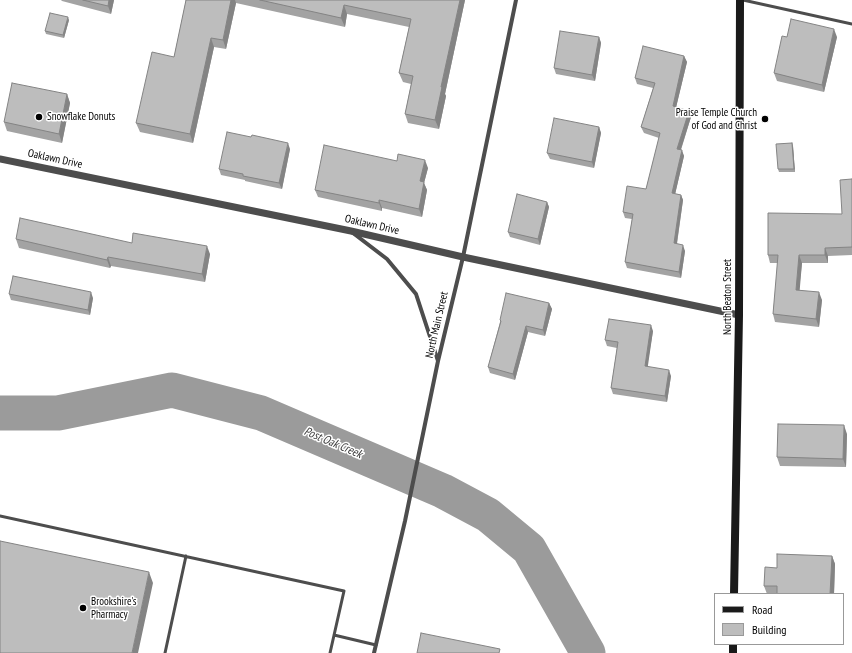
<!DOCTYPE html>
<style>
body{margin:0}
#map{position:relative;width:852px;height:653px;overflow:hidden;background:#fff;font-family:"PT Sans Narrow",sans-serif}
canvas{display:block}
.legend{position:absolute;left:714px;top:593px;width:130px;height:52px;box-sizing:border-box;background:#fff;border:1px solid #999;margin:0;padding:5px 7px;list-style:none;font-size:12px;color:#000}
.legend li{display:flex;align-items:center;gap:8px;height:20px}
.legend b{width:20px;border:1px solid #999}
</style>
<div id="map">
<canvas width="852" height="653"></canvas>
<ul class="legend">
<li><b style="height:5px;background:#1a1a1a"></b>Road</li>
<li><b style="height:11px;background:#bdbdbd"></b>Building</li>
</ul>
</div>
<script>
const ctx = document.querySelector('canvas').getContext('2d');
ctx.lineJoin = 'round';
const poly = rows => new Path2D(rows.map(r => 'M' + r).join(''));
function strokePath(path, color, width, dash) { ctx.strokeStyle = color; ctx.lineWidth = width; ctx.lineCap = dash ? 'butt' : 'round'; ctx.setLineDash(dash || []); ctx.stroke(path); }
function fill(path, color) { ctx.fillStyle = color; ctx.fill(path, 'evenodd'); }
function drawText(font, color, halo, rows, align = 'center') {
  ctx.font = font + ' "PT Sans Narrow",sans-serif'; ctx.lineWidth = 3; ctx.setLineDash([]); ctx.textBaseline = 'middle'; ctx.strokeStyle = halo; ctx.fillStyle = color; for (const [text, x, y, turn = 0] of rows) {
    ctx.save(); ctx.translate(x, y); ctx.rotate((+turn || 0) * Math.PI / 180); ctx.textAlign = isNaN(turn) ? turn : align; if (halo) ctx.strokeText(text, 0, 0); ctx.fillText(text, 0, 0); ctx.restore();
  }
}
strokePath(poly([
 [0,413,58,413,172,390,261,413,443,491,488,515,529,549,588,653]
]), '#9b9b9b', 35);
strokePath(poly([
 [743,0,852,24],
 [0,516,344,591,330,653],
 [334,635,376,645],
 [165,653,186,556]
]), '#4d4d4d', 3);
strokePath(poly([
 [353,233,387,259,416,294,438,361],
 [374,653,405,521,438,361,463,257,516,0]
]), '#4d4d4d', 4);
strokePath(poly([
 [0,159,351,231,463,257,739,315]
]), '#4d4d4d', 7);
strokePath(poly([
 [734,594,739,315,740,0],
 [733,653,733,644]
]), '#1a1a1a', 8);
fill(poly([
 [61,0,114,0,111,14,62,1],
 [186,0,465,0,445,94,446,96,439,129,408,123,405,114,411,84,403,82,399,73,409,27,347,14,345,27,236,3,226,49,214,47,193,143,140,132,136,123,174,57],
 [69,20,64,38,46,34,45,31],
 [599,37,601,43,595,81,556,74,554,68],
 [787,37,837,37,824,92,777,81,774,73],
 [684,56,687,62,676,107,689,111,691,117,681,150,684,156,675,194,681,195,683,200,677,244,685,251,681,278,627,268,625,262,632,219,625,218,623,212,646,189,659,138,644,133,641,127,653,88,637,84,635,78],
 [67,94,70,103,62,143,7,131,4,122],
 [599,127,601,133,594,168,550,159,547,153],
 [792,143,793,146,795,172,779,172,778,169],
 [290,149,282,189,245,181,245,180,221,175,219,169],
 [397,161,428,168,424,183,427,190,422,217,382,208,382,211,318,197,315,190],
 [852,179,852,255,828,256,828,263,802,263,799,290,822,300,819,327,775,322,773,314,778,263,770,263,768,255,842,214],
 [547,202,549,207,540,245,510,237,508,232],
 [16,239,132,243,210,254,205,282,111,266,110,268,19,248],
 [9,294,93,298,90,315,11,300],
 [549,303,552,309,545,336,528,332,515,380,490,373,488,367,500,322,500,320],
 [653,331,647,367,671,376,667,402,613,394,611,388,617,348,607,346,605,340],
 [847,434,846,467,780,466,777,457],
 [832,556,835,564,834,594,767,594,764,586,777,568]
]), '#a3a3a3');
fill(poly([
 [109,0,114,0,111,14,108,6],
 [231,0,235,0,236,3,226,49,223,40],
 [460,0,465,0,445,94,446,96,439,129,435,120,441,87],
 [344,5,347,14,345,27,341,18],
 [68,17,69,20,64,38,63,35],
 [834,29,837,37,824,92,822,85],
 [599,37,601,43,595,81,592,75],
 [211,38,214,47,193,143,190,134],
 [684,56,687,62,675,112,673,106],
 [67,94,70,103,62,143,59,134],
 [689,111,691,117,679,155,677,149],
 [599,127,601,133,594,168,592,162],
 [288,143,290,149,282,189,279,183],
 [792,143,793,146,795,172,794,169],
 [682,150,684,156,674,199,672,193],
 [425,160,428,168,424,183,427,190,422,217,419,209,420,181],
 [681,195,683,200,676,249,674,243],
 [379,200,382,208,382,211,379,203],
 [547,202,549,207,540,245,538,239],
 [683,245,685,251,681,278,679,272],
 [207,246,210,254,205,282,202,274],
 [825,248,828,256,828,263,825,255],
 [799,255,802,263,799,298,796,290],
 [108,257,111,266,110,268,107,260],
 [91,292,93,298,90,315,88,310],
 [819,292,822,300,819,327,816,319],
 [549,303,552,309,545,336,543,330],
 [651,325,653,331,647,372,645,366],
 [526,326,528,332,515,380,513,374],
 [669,370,671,376,667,402,665,396],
 [844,425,847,434,846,467,843,459],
 [832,556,835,564,834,594,830,594],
 [149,572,153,583,138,653,132,653]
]), '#848484');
const building = poly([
 [83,0,109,0,108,6,83,0],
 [186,0,231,0,223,40,211,38,190,134,136,123,152,52,174,57,186,0],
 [260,0,460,0,441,87,442,87,435,120,405,114,413,76,399,73,411,19,344,5,341,18,260,0],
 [50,13,68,17,63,35,45,31,50,13],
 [791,19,834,29,822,85,774,73,782,36,787,37,791,19],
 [560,31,599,37,592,75,554,68,560,31],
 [643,46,684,56,673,106,689,111,677,149,682,150,672,193,681,195,674,243,683,245,679,272,625,262,633,214,623,212,627,186,646,189,660,133,641,127,655,83,635,78,643,46],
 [12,83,67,94,59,134,4,122,12,83],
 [554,118,599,127,592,162,547,153,554,118],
 [227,132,251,137,252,135,288,143,279,183,243,176,243,174,219,169,227,132],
 [792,143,794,169,778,169,776,144,792,143],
 [324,145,397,161,398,154,425,160,420,181,424,182,419,209,379,200,379,203,315,190,324,145],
 [852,179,852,247,825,248,825,255,799,255,796,290,819,292,816,319,773,314,778,255,768,255,768,213,842,214,840,180,852,179],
 [517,194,547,202,538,239,508,232,517,194],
 [20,218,132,243,133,233,207,246,202,274,108,257,107,260,16,239,20,218],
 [13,276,91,292,88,310,9,294,13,276],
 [506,293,549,303,543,330,526,326,513,374,488,367,501,321,500,320,506,293],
 [609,319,651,325,645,366,669,370,665,396,611,388,618,342,605,340,609,319],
 [778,424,844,425,843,459,777,457,778,424],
 [0,541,149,572,132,653,0,653,0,541],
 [777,554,832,556,830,594,777,594,777,586,764,586,765,567,777,568,777,554],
 [421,633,500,649,499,653,417,653,421,633]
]);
fill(building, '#bdbdbd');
strokePath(building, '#848484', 1);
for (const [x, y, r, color] of [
 [39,117,4,"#000"],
 [765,119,4,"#000"],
 [83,608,4,"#000"]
]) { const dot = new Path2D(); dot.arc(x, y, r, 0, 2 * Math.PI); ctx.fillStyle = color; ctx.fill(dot); strokePath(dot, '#fff', 1.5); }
drawText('11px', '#000', '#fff', [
 ["Praise Temple Church",757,113,"right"],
 ["of God and Christ",757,126,"right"],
 ["Snowflake Donuts",47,117],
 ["Brookshire's",91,602],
 ["Pharmacy",91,615]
], 'left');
drawText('11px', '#000', '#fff', [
 ["Oaklawn Drive",55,159,12],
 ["Oaklawn Drive",372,225,13],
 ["North Beaton Street",728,297,-90],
 ["North Main Street",437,325,-77]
]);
drawText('italic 12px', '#3c3c3c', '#fff', [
 ["Post Oak Creek",333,443,23]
]);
</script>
